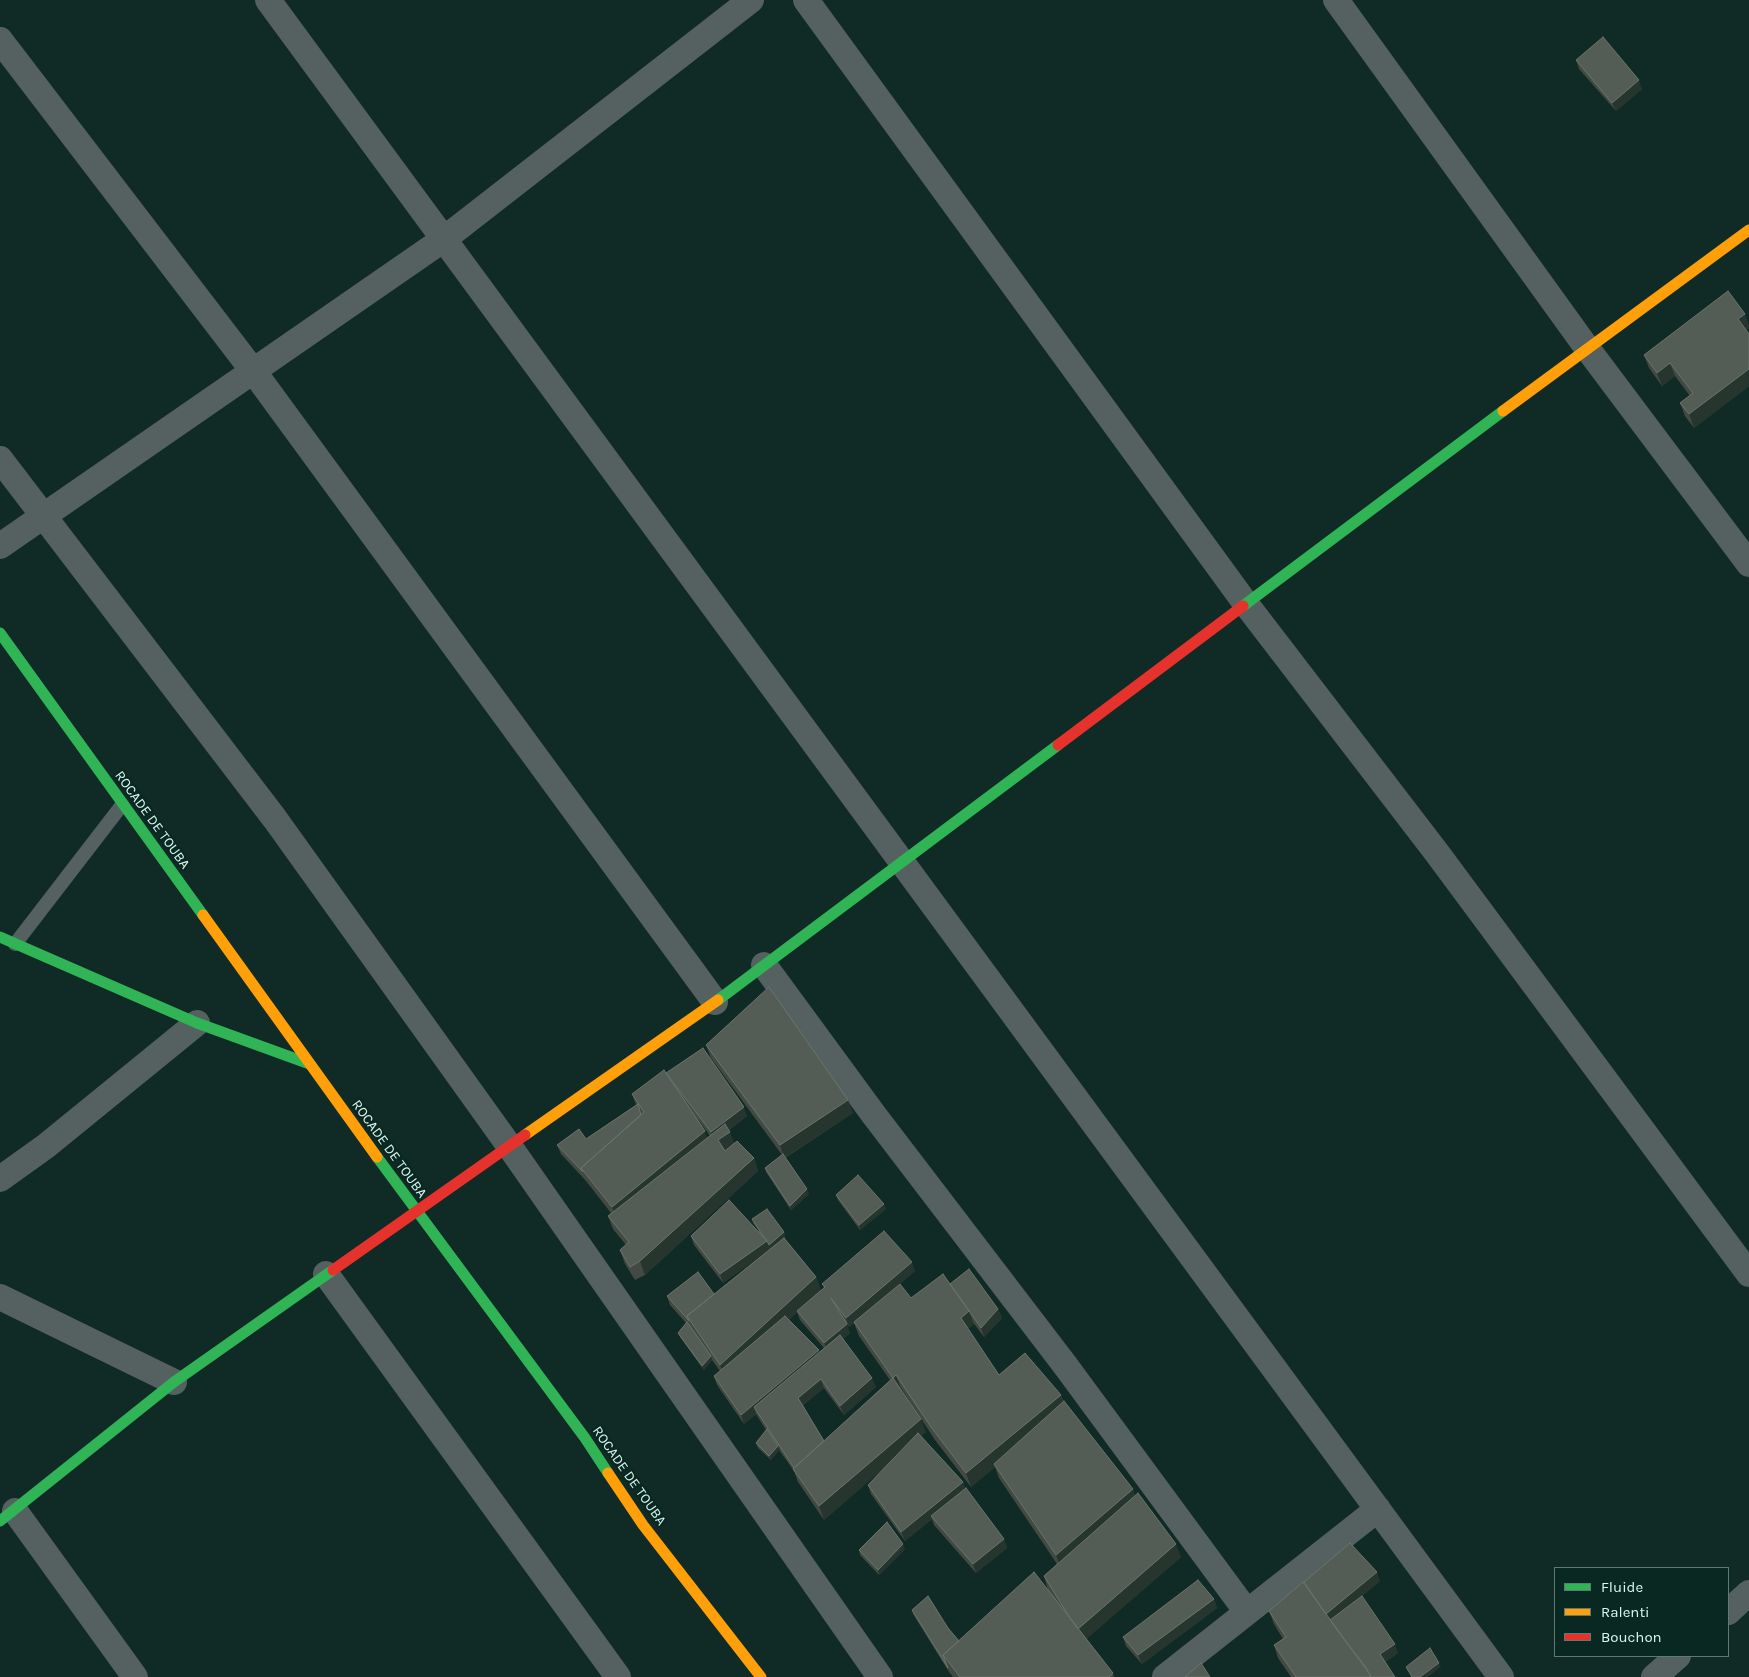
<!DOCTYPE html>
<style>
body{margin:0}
#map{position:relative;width:1749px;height:1677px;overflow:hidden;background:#102a25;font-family:Karla,sans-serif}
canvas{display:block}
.legend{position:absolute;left:1554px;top:1567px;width:175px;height:90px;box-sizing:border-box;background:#0a2822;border:1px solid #5d7b74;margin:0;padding:6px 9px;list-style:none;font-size:15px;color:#daf7ee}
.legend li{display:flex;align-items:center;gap:10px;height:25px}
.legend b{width:25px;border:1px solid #5d7b74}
</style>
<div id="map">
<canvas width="1749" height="1677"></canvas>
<ul class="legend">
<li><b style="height:6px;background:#30b455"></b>Fluide</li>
<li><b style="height:6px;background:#ff9f0a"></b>Ralenti</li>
<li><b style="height:6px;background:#e5322d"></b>Bouchon</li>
</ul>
</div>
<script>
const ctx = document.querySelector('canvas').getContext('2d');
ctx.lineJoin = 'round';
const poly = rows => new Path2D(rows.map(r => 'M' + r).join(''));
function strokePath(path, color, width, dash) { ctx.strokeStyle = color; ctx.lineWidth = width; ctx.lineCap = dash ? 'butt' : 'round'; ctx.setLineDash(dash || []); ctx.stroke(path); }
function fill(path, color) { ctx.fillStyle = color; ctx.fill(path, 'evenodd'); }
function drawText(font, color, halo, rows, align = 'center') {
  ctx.font = font + ' Karla,sans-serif'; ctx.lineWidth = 4.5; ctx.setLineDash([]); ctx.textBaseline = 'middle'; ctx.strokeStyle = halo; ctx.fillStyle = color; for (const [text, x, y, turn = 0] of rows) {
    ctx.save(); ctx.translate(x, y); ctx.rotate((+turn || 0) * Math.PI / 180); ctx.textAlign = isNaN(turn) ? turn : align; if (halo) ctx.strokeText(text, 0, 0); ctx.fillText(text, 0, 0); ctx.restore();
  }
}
strokePath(poly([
 [15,944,122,805]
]), '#556061', 14);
strokePath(poly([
 [268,0,1501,1677],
 [806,0,1246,604,1437,853,1749,1274],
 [1336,0,1587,348,1749,564],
 [0,40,254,372,715,1002],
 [0,459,275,819,510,1147,880,1677],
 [0,546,444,239,751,0],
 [764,965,874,1115,1065,1365,1247,1612],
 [0,1179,46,1146,197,1023],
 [326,1274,618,1677],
 [0,1297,174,1382],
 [15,1511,135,1677],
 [1728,1612,1749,1593],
 [1165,1677,1378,1509],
 [1654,1677,1678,1656]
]), '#556061', 26);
strokePath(poly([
 [1243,606,1503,411],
 [0,633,203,915],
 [0,937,197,1023,307,1063],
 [718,1000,1058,745],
 [377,1157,585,1438,608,1473],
 [0,1521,174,1382,333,1270]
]), '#30b455', 11);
strokePath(poly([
 [1503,411,1749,230],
 [203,915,377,1157],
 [525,1135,718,1000],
 [608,1473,643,1525,761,1677]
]), '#ff9f0a', 11);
strokePath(poly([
 [1058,745,1243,606],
 [333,1270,525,1135]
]), '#e5322d', 11);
fill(poly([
 [1576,60,1642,89,1616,111,1579,69],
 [1749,325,1749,328,1746,330,1749,334,1749,386,1694,428,1685,416,1680,403,1690,396,1675,376,1662,386,1649,368,1644,355],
 [706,1045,853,1113,785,1158,809,1194,791,1210,766,1172,765,1168,782,1155,711,1058],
 [666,1073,747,1116,729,1130,734,1144,754,1158,758,1171,645,1275,635,1280,625,1264,620,1250,626,1245,613,1229,608,1216,611,1213,586,1181,561,1154,557,1145,586,1139,636,1105,632,1094],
 [697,1118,710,1136,707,1138],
 [836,1195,886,1209,860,1230,838,1200],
 [752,1219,784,1232,785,1237,784,1238,816,1277,821,1291,824,1288,822,1284,915,1271,890,1292,911,1298,950,1284,998,1309,1002,1318,984,1337,972,1321,974,1324,968,1329,999,1375,1061,1395,1064,1402,1181,1557,1086,1639,1113,1673,1114,1677,953,1677,949,1672,913,1614,912,1610,948,1628,959,1641,1052,1596,1048,1590,1044,1576,1057,1564,999,1478,995,1467,971,1487,935,1440,901,1388,900,1389,926,1432,921,1436,963,1482,965,1488,1004,1539,1007,1548,976,1573,934,1525,932,1519,905,1541,871,1494,868,1485,885,1467,824,1520,798,1482,794,1471,779,1450,771,1460,758,1448,756,1443,766,1430,756,1414,744,1424,717,1385,714,1376,720,1371,712,1360,704,1370,680,1337,678,1333,686,1323,670,1305,667,1296,714,1294,761,1256,723,1283,694,1245,691,1236,759,1231,753,1223],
 [797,1312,800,1320,824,1348,820,1352,789,1320],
 [845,1321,849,1327,854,1323,859,1336,890,1380,824,1441,803,1405,824,1388,844,1415,876,1387,843,1339,850,1333],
 [905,1549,879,1575,860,1555,859,1550],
 [1380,1581,1353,1603,1398,1653,1385,1662,1395,1677,1291,1677,1278,1658,1274,1645,1283,1639,1274,1624,1269,1611,1306,1587,1304,1582],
 [1214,1599,1217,1608,1142,1664,1126,1646,1123,1637]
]), '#424a43');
fill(poly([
 [1639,80,1642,89,1616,111,1612,103],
 [1745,314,1749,325,1749,328,1743,332,1738,319],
 [1670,363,1675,376,1662,386,1657,373],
 [1749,369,1749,386,1694,428,1689,414],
 [848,1100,853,1113,784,1158,780,1145],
 [744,1107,747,1116,714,1141,711,1132],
 [705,1131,709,1144,617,1220,612,1207],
 [730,1132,735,1145,723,1154,718,1140],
 [754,1158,758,1171,645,1275,640,1261],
 [807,1189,809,1194,791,1210,790,1206],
 [884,1204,886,1209,860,1230,859,1225],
 [784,1232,785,1237,770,1250,723,1283,720,1274,767,1241],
 [912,1262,915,1271,849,1327,846,1318],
 [816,1277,821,1291,725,1378,720,1365],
 [998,1309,1002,1318,984,1337,981,1328],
 [969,1311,974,1324,965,1332,961,1318],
 [847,1324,850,1333,828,1352,824,1343],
 [819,1350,822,1359,754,1407,756,1414,744,1424,741,1415],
 [711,1356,712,1360,704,1370,702,1366],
 [896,1375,901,1388,897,1391,893,1378],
 [872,1378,876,1387,844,1415,840,1406],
 [821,1379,824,1388,801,1406,798,1398],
 [1061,1395,1066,1409,994,1464,995,1467,971,1487,966,1473],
 [921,1419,926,1432,824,1520,819,1506],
 [778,1446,780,1450,771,1460,769,1456],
 [963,1482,966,1491,931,1516,932,1519,905,1541,901,1532],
 [1133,1489,1138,1503,1061,1569,1056,1555],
 [1004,1539,1007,1548,976,1573,973,1564],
 [903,1544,905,1549,879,1575,878,1570],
 [1176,1544,1181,1557,1082,1643,1077,1630],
 [1377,1572,1380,1581,1328,1624,1325,1615],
 [1214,1599,1217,1608,1142,1664,1138,1655],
 [1395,1644,1398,1653,1384,1663,1380,1654],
 [1439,1663,1441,1667,1428,1677,1420,1677]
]), '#27352f');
const building = poly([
 [1603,37,1639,80,1612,103,1576,60,1603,37],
 [1728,291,1745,314,1738,319,1749,334,1749,369,1689,414,1680,403,1693,393,1670,363,1657,373,1644,355,1728,291],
 [769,987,848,1100,780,1145,706,1045,769,987],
 [703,1048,744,1107,711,1132,675,1085,666,1073,703,1048],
 [664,1070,705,1131,612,1207,581,1168,644,1112,632,1094,664,1070],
 [638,1104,641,1115,581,1168,583,1172,557,1145,579,1129,586,1139,638,1104],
 [725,1124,730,1132,718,1140,725,1151,737,1141,754,1158,640,1261,630,1267,620,1250,629,1242,608,1216,725,1124],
 [783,1154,807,1189,790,1206,765,1168,783,1154],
 [858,1175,884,1204,859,1225,836,1195,858,1175],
 [729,1200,767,1241,720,1274,691,1236,729,1200],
 [767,1209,784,1232,769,1245,767,1241,763,1236,752,1219,767,1209],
 [884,1231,912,1262,846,1318,831,1298,847,1324,824,1343,797,1311,825,1287,822,1284,884,1231],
 [784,1238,816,1277,720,1365,687,1316,784,1238],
 [969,1269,998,1309,981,1328,950,1284,969,1269],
 [698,1272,714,1294,687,1316,689,1321,667,1296,698,1272],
 [943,1274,969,1311,961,1318,999,1375,1025,1353,1061,1395,966,1473,931,1427,896,1375,893,1378,854,1322,900,1284,911,1298,943,1274],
 [785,1316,819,1350,741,1415,714,1376,785,1316],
 [687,1322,711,1356,702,1366,678,1333,687,1322],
 [840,1335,872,1378,840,1406,821,1379,798,1398,824,1441,794,1468,754,1407,840,1335],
 [893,1378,921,1419,819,1506,793,1469,893,1378],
 [1064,1401,1133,1489,1056,1555,994,1464,1064,1401],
 [767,1429,778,1446,769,1456,756,1443,767,1429],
 [918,1433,963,1482,901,1532,868,1485,918,1433],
 [966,1488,1004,1539,973,1564,931,1516,966,1488],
 [1138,1493,1176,1544,1078,1629,1070,1618,1044,1576,1138,1493],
 [887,1522,903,1544,878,1570,859,1550,887,1522],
 [1350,1543,1377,1572,1326,1614,1316,1600,1304,1582,1350,1543],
 [1034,1572,1113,1673,1109,1677,960,1677,943,1655,1034,1572],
 [1198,1580,1214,1599,1138,1655,1123,1637,1198,1580],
 [1303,1582,1371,1676,1370,1677,1296,1677,1274,1645,1286,1637,1269,1611,1303,1582],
 [928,1596,948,1628,959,1641,943,1655,948,1668,912,1610,928,1596],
 [1362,1596,1395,1644,1380,1654,1395,1677,1371,1677,1365,1666,1346,1642,1330,1620,1362,1596],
 [1430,1648,1439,1663,1420,1677,1412,1677,1406,1667,1430,1648],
 [1201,1663,1210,1677,1185,1677,1201,1663]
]);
fill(building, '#535d55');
strokePath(building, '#68756d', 1);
drawText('14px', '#daf7ee', '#0a2822', [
 ["ROCADE DE TOUBA",152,820,54],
 ["ROCADE DE TOUBA",389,1149,54],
 ["ROCADE DE TOUBA",629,1476,55]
]);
</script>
